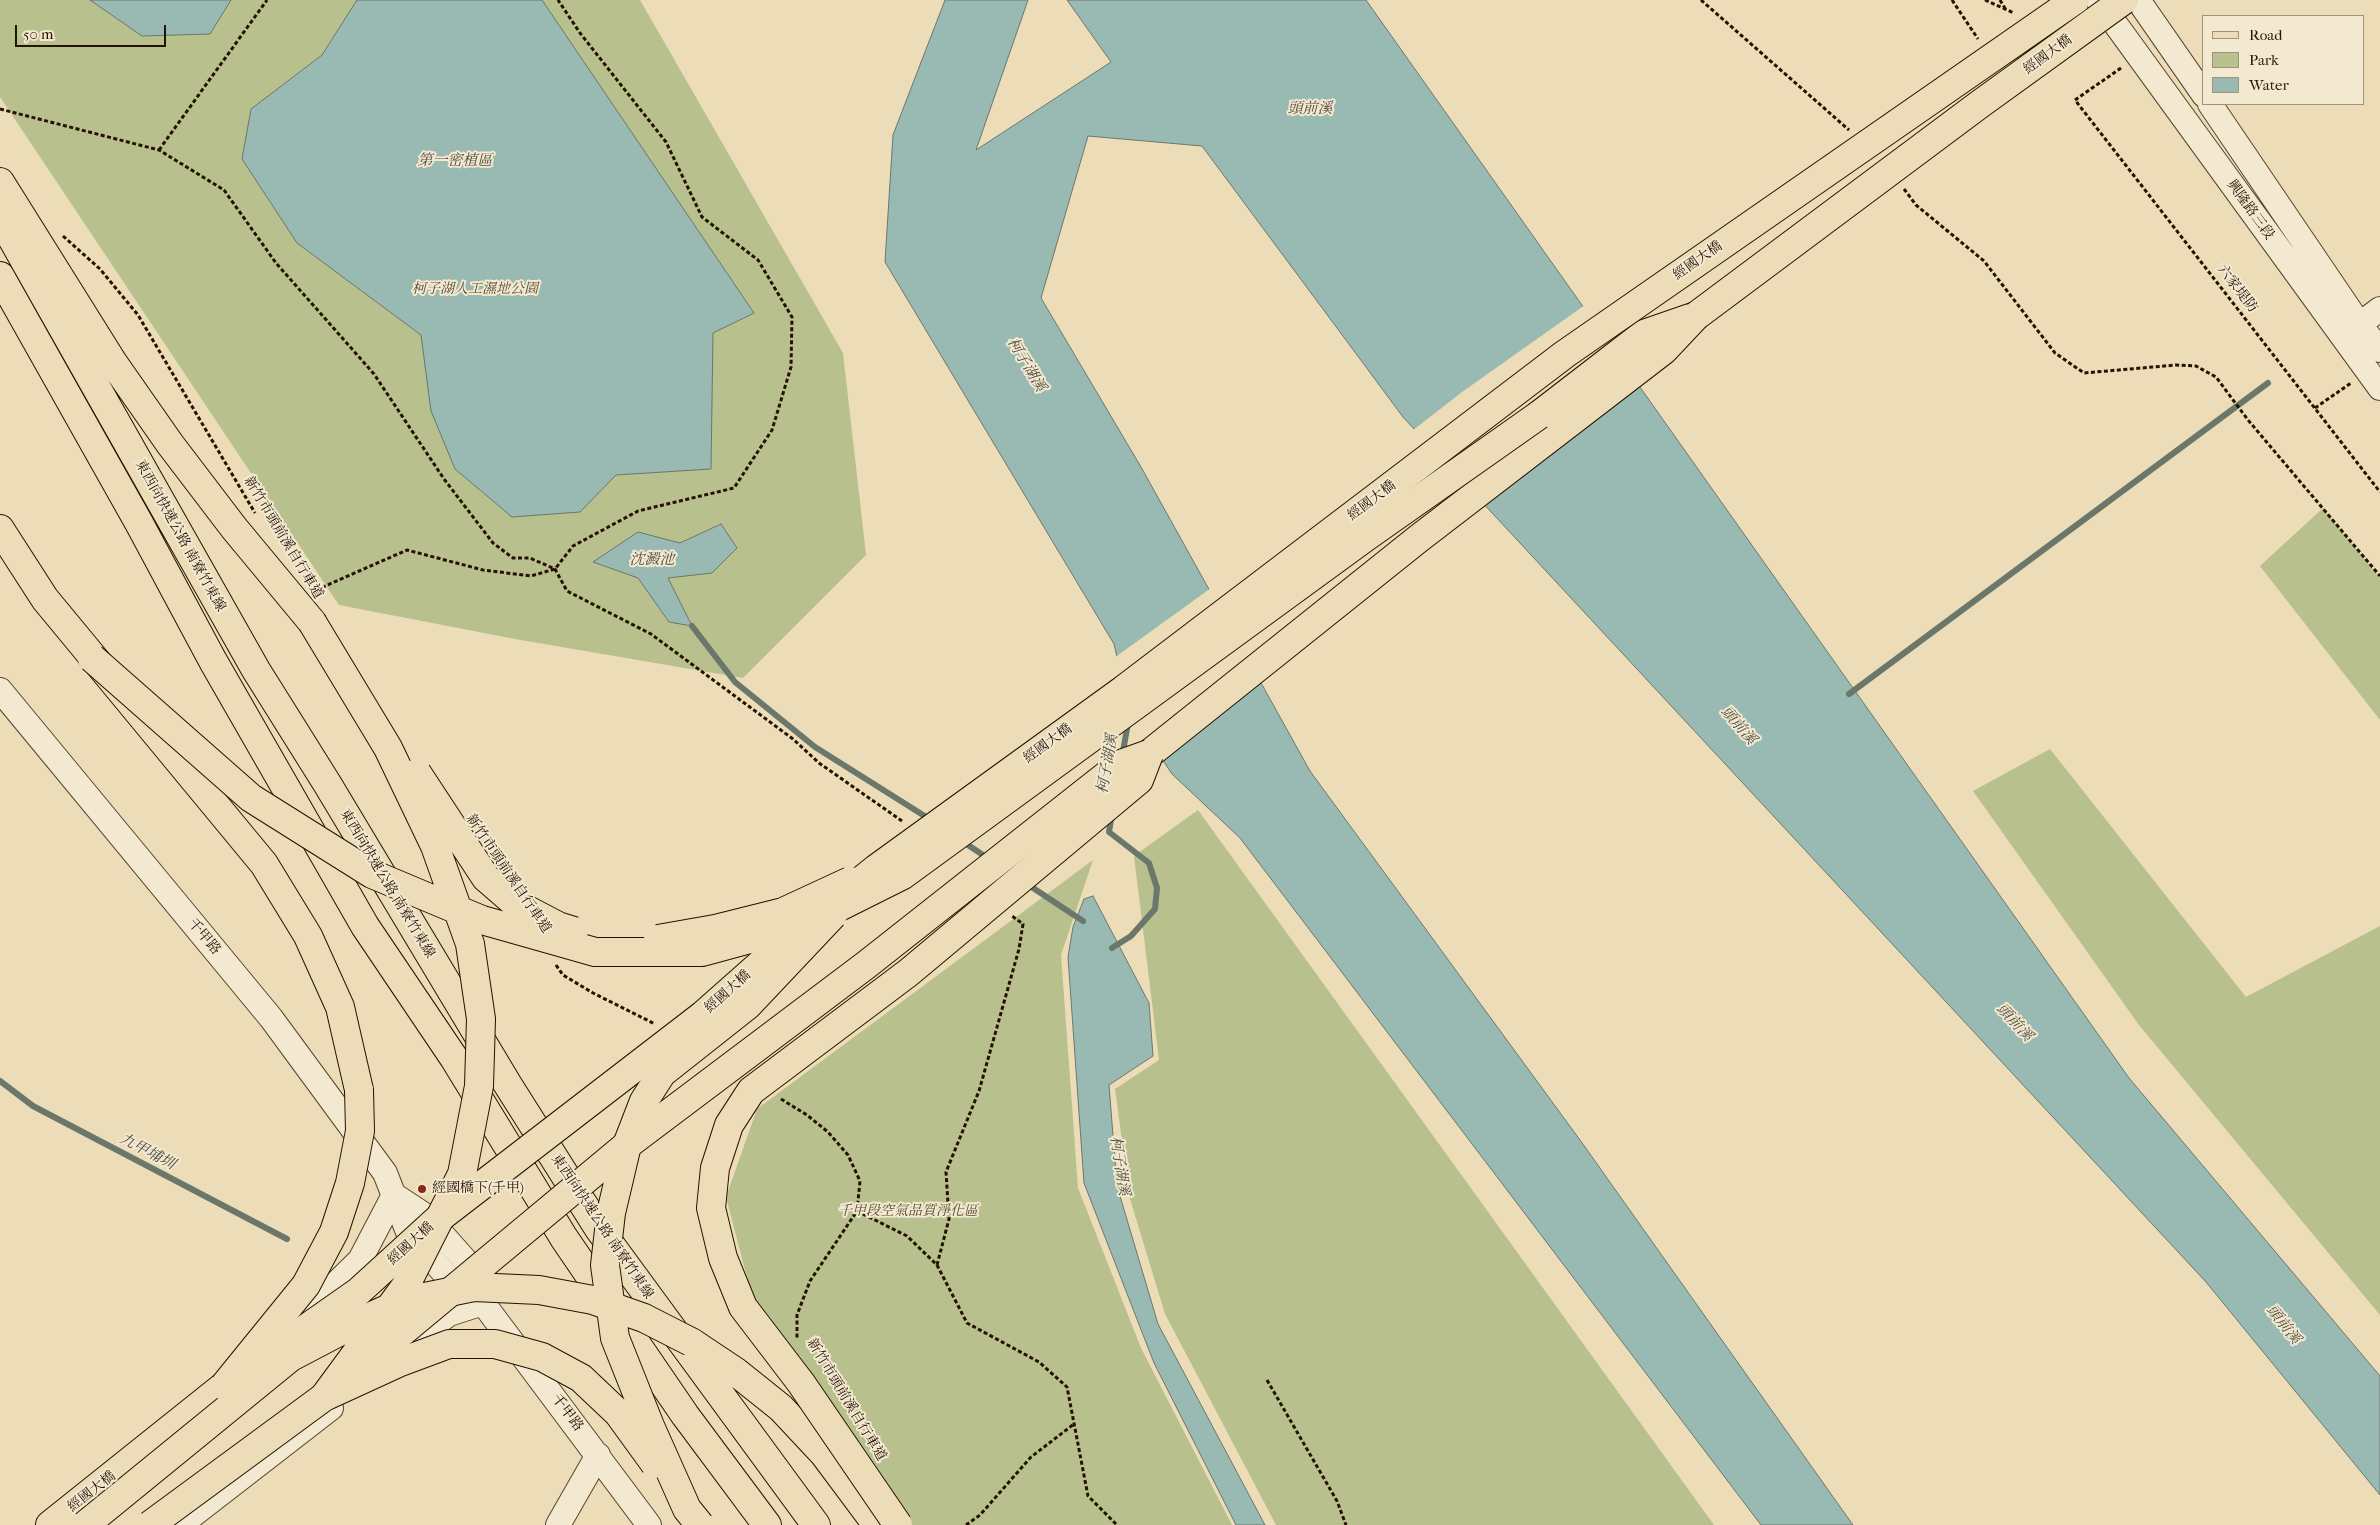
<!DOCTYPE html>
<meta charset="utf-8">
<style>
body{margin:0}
#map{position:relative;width:2380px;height:1525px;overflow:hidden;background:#ecdcb7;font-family:"IM FELL French Canon",serif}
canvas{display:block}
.legend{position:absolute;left:2202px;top:15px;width:162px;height:90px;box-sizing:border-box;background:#f3e8d0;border:1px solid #a1927d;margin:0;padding:6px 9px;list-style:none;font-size:15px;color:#251200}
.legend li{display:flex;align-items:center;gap:10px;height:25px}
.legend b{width:25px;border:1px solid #a1927d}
.scale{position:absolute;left:15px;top:25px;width:151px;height:22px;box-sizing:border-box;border:2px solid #251200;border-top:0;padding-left:6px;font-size:15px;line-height:18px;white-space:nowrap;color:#251200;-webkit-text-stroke:4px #f3e8d0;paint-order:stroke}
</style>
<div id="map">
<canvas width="2380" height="1525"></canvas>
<ul class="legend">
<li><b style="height:6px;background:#ecdcb7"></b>Road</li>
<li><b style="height:14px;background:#b8c08e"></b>Park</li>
<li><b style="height:14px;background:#99bab3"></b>Water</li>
</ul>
<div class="scale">50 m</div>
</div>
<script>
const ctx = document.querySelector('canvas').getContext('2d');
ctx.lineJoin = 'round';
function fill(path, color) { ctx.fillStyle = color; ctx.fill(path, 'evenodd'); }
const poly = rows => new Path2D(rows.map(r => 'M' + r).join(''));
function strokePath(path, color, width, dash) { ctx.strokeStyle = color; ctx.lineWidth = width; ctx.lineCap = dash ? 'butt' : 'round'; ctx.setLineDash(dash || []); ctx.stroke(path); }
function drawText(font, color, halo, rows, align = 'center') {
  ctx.font = font + ' "IM FELL French Canon","Noto Serif TC",serif'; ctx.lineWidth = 4; ctx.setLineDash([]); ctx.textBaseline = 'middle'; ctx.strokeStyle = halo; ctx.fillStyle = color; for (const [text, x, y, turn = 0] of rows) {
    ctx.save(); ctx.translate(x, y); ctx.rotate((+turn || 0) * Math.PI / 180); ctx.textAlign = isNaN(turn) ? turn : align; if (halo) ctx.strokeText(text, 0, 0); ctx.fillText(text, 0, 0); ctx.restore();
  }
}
fill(poly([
 [0,0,640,0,843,353,866,555,743,678,515,639,339,605,0,97],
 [2323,508,2380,578,2380,720,2260,566],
 [2050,749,2246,997,2380,926,2380,1315,2139,1025,1973,791],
 [1198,810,1714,1525,1276,1525,1165,1314,1130,1199,1115,1089,1159,1060,1134,856],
 [1093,860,1061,955,1078,1188,1141,1348,1232,1525,900,1525,757,1316,726,1197,757,1109]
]), '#b8c08e');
const water = poly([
 [90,0,231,0,210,34,142,36,90,0],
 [357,0,542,0,754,313,713,333,711,469,616,475,580,512,512,517,455,469,431,411,421,335,297,243,242,159,251,109,322,55,357,0],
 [945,0,1028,0,976,150,1111,62,1067,0,1366,0,2129,1078,2380,1376,2380,1495,2206,1282,1403,417,1202,146,1088,136,1041,298,1141,467,1310,771,1580,1140,1853,1525,1761,1525,1240,838,1172,774,1130,711,1114,644,885,262,893,135,945,0],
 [721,524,737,548,712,573,668,578,692,626,669,622,638,578,593,562,638,532,680,543,721,524],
 [1093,896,1149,1003,1153,1056,1109,1085,1117,1186,1158,1324,1265,1525,1236,1525,1154,1363,1084,1183,1068,957,1073,927,1084,899,1093,896]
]);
fill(water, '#99bab3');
strokePath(water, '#6b776b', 1);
fill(poly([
 [1585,305,1639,381,1482,506,1412,431,1462,392],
 [1211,588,1261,678,1158,758,1127,712,1114,658]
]), '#ecdcb7');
strokePath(poly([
 [692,626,735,682,815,747,931,820],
 [1849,694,2268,383],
 [1122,757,1128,723],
 [1112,814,1109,832,1149,863,1157,888,1155,909,1131,936,1112,948],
 [962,841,989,859],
 [1027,884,1083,921],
 [0,1081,33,1106,287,1239]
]), '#6b776b', 6);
const minor = poly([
 [2098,0,2380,388],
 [2138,0,2204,95],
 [2210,104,2360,325,2380,350],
 [2348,333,2380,309],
 [0,690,271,1018,385,1173,408,1232,453,1283,483,1303],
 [394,1195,426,1216,472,1268,483,1303,649,1525],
 [291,1328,360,1260,394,1195],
 [390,1357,449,1314,483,1303],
 [180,1525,331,1408],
 [558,1525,598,1455]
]);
const major = poly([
 [1149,754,1418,539,1664,350,1696,316],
 [50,1525,224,1386]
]);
const highway = poly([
 [0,182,112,361,170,444,234,528,312,622],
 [0,217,256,670,328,785,508,1085,599,1229,816,1525],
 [0,276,139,523,213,661,365,926,454,1058,564,1238,685,1415,767,1525],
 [1539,415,1644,334,1696,316],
 [0,529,45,599,264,864,308,936,340,1007,359,1090],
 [691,1342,736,1372,781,1408,824,1454,877,1525]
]);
strokePath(minor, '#57442e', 26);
strokePath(major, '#251200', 30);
strokePath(highway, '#251200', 30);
strokePath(poly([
 [1701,0,1849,130],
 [1952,0,1978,39],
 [1985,0,2014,13],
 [2000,0,2006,10],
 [2121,68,2075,100,2380,492],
 [0,109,159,150,224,190,276,263,374,374,444,479,493,543,513,558,530,558,555,569,567,591,651,634,793,739,819,763,902,821],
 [159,150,267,0],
 [1904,189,1916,205,1984,261,2055,353,2084,373,2176,365,2196,366,2216,377,2248,420,2380,576],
 [63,236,100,269,138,315,255,513],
 [2315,408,2351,383],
 [316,590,407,550,483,570,531,576,555,569,573,546,638,511,734,488,772,430,791,367,792,317,758,260,702,217,666,142,580,33,558,0],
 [556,965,563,975,593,993,655,1024],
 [781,1099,807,1115,828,1132,848,1155,860,1181,857,1211,810,1281,797,1315,797,1338],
 [857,1211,907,1236,937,1265,967,1323,1039,1362,1067,1387,1088,1496,1117,1525],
 [937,1265,949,1219,946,1172,979,1091,1019,949,1023,924,1012,916],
 [1267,1380,1337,1501,1346,1525],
 [966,1525,980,1515,1031,1457,1074,1424]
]), '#251200', 3, [4, 2.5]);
strokePath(minor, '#f3e8d0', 24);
strokePath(major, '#ecdcb7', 28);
strokePath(highway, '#ecdcb7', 28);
const majorBridge = poly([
 [1696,316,1980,104,2124,0],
 [234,1379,358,1292,438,1219,703,1015,782,945,877,868,1123,690,1565,354,2075,0],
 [150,1525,324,1397,627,1145,866,965,1121,764,1149,754]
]);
const highwayBridge = poly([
 [312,622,388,748,435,846,470,944,481,1019,479,1086,462,1174,405,1287,324,1397],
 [92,658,251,798,372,874,482,920,595,952,702,952,805,924,903,875,1366,537,1539,415],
 [417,773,486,878,516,904,558,926,574,931],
 [658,939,715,929,783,912,850,881],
 [224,1386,306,1285,334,1232,350,1183,360,1131,359,1090],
 [326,1396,398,1363,449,1344,495,1344,542,1357,581,1378,618,1413,655,1464],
 [85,1525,291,1357,350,1326,405,1301,474,1287,539,1290,593,1300,644,1318,691,1342],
 [700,1525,687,1509,650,1426,615,1338,605,1265,611,1213,627,1145,644,1101,662,1073,748,1005,833,915],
 [898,1525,801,1383,743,1307,723,1258,711,1208,715,1168,729,1125,751,1091,908,973,1139,780,1149,754]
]);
strokePath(majorBridge, '#251200', 30, []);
strokePath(highwayBridge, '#251200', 30, []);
strokePath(majorBridge, '#ecdcb7', 28);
strokePath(highwayBridge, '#ecdcb7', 28);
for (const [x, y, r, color] of [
 [422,1189,5,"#8f2418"]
]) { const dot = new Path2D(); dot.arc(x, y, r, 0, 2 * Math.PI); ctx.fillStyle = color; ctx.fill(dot); strokePath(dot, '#f3e8d0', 2); }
drawText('14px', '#251200', '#f3e8d0', [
 ["經國大橋",2048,55,-36],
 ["興隆路三段",2250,210,54],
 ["經國大橋",1698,261,-35],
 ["六家堤防",2237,289,52],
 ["經國大橋",1372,501,-37],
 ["東西向快速公路 南寮竹東線",180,536,61],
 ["新竹市頭前溪自行車道",283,538,59],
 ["經國大橋",1048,744,-36],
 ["新竹市頭前溪自行車道",508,874,56],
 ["東西向快速公路 南寮竹東線",387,884,59],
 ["千甲路",204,937,50],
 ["經國大橋",728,992,-42],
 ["東西向快速公路 南寮竹東線",602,1227,56],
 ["經國大橋",411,1244,-42],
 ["新竹市頭前溪自行車道",846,1400,59],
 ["千甲路",567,1413,53],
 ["經國大橋",92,1492,-38]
]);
drawText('italic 14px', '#584f32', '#f3e8d0', [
 ["柯子湖人工濕地公園",475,290],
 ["千甲段空氣品質淨化區",908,1212]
]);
drawText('14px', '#251200', '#f3e8d0', [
 ["經國橋下(千甲)",432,1189]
], 'left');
drawText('italic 15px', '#4e4d3f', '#f3e8d0', [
 ["頭前溪",1310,109],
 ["第一密植區",455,161],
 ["柯子湖溪",1026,365,59],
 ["沈澱池",652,560],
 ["頭前溪",1738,726,49],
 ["柯子湖溪",1108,764,-80],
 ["頭前溪",2014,1023,47],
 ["九甲埔圳",147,1152,28],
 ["柯子湖溪",1119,1166,81],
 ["頭前溪",2283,1325,51]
]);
</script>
